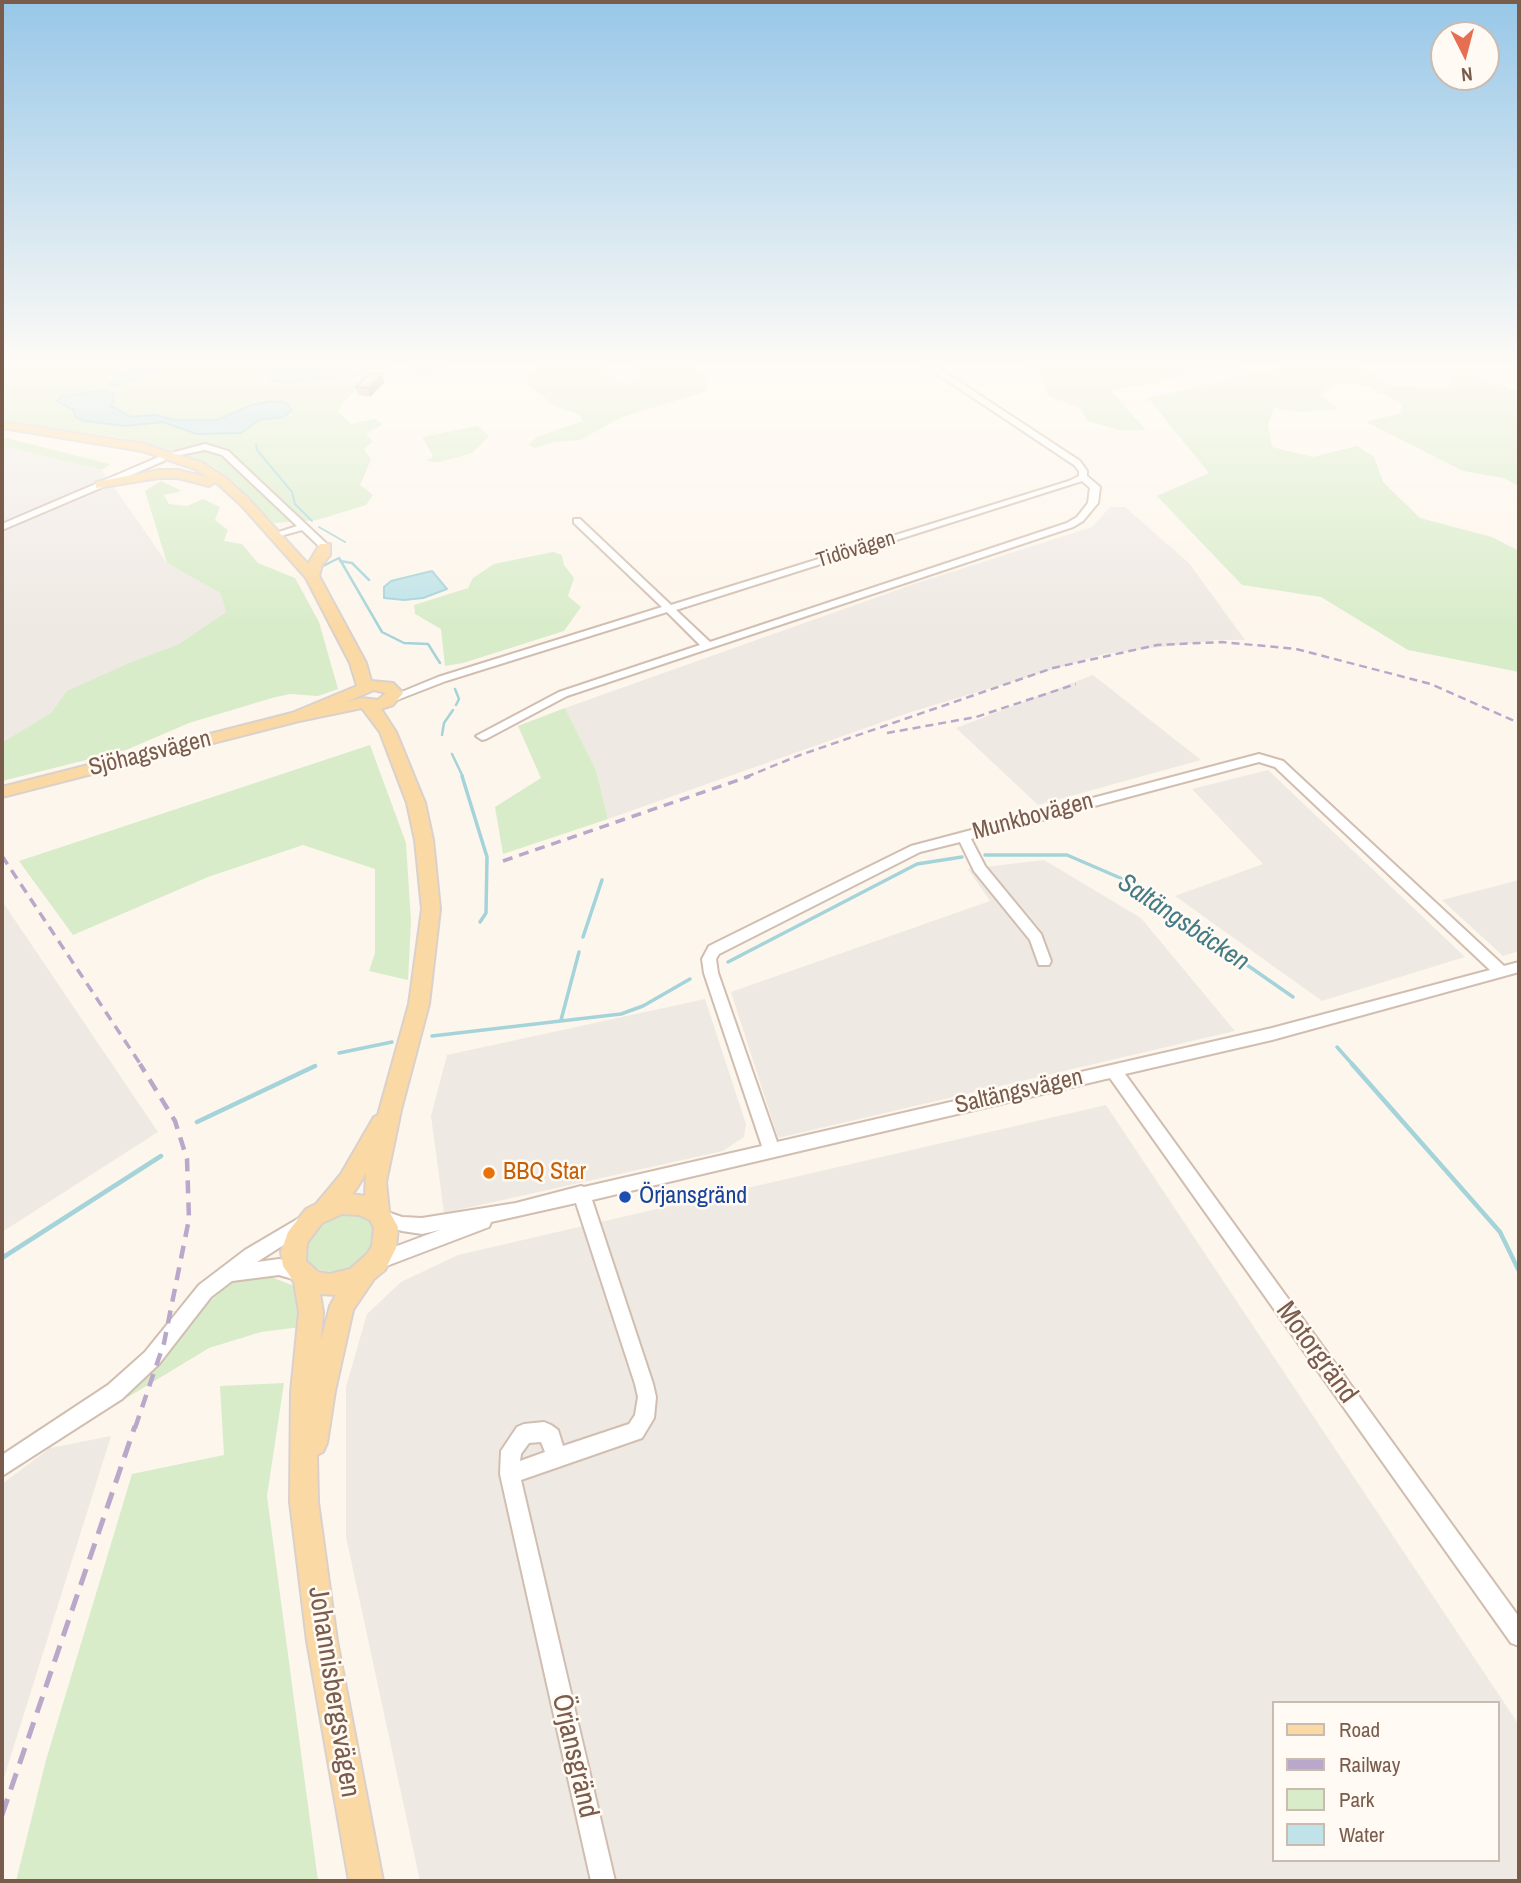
<!DOCTYPE html>
<meta charset="utf-8">
<style>
body{margin:0}
#map{position:relative;width:1521px;height:1883px;overflow:hidden;background:#fdf6ec;font-family:"Archivo Narrow",sans-serif}
canvas{display:block}
.frame{position:absolute;inset:0;border:4px solid #7a5c4d;pointer-events:none}
.legend{position:absolute;left:1272px;top:1701px;width:228px;height:161px;box-sizing:border-box;background:#fffaf3;border:2px solid #cabbb1;margin:0;padding:9px 12px;list-style:none;font-size:21px;color:#7a5c4d}
.legend li{display:flex;align-items:center;gap:14px;height:35px}
.legend b{width:35px;border:2px solid #cabbb1}
.north{position:absolute;left:1430px;top:21px;width:70px;height:70px;box-sizing:border-box;background:#fffaf3;border:2px solid #cabbb1;border-radius:50%;rotate:174deg;font-size:19px;font-weight:700;line-height:28px;text-align:center;color:#7a5c4d}
.north::after{content:'';display:block;margin:auto;width:24px;height:32px;background:#e76f51;clip-path:polygon(50% 0,100% 100%,50% 72%,0 100%)}
</style>
<div id="map">
<canvas width="1521" height="1883"></canvas>
<div class="frame"></div>
<ul class="legend">
<li><b style="height:9px;background:#fbd9a5"></b>Road</li>
<li><b style="height:9px;background:#b9a8c9"></b>Railway</li>
<li><b style="height:19px;background:#d8ecc9"></b>Park</li>
<li><b style="height:19px;background:#bfe3e8"></b>Water</li>
</ul>
<div class="north">N</div>
</div>
<script>
const ctx = document.querySelector('canvas').getContext('2d');
ctx.lineJoin = 'round';
function fill(path, color) { ctx.fillStyle = color; ctx.fill(path, 'evenodd'); }
const poly = rows => new Path2D(rows.map(r => 'M' + r).join(''));
function strokePath(path, color, width, dash) { ctx.strokeStyle = color; ctx.lineWidth = width; ctx.lineCap = dash ? 'butt' : 'round'; ctx.setLineDash(dash || []); ctx.stroke(path); }
function drawText(font, color, halo, rows, align = 'center') {
  ctx.font = font + ' "Archivo Narrow",sans-serif'; ctx.lineWidth = 5; ctx.setLineDash([]); ctx.textBaseline = 'middle'; ctx.strokeStyle = halo; ctx.fillStyle = color; for (const [text, x, y, turn = 0] of rows) {
    ctx.save(); ctx.translate(x, y); ctx.rotate((+turn || 0) * Math.PI / 180); ctx.textAlign = isNaN(turn) ? turn : align; if (halo) ctx.strokeText(text, 0, 0); ctx.fillText(text, 0, 0); ctx.restore();
  }
}
fill(poly([
 [2,446,102,470,167,563,220,593,226,612,179,644,68,691,51,713,2,748],
 [1110,507,1125,507,1189,563,1245,640,1217,640,1104,654,908,713,608,819,596,770,565,708,914,584,1092,527],
 [1093,675,1201,760,1038,805,956,728],
 [1268,770,1465,957,1322,1001,1175,896,1263,864,1192,789],
 [1044,860,1141,918,1235,1031,778,1138,731,992,990,901,968,869],
 [1519,880,1519,951,1503,956,1442,900],
 [2,901,158,1132,2,1232],
 [705,999,746,1124,744,1137,723,1151,444,1213,431,1116,447,1055],
 [1106,1105,1519,1725,1519,1881,420,1881,346,1537,346,1387,367,1314,401,1282,458,1255],
 [1274,1703,1498,1703,1498,1860,1274,1860],
 [111,1436,2,1784,2,1484,50,1448]
]), '#efe9e4');
fill(poly([
 [2,365,393,365,365,383,344,401,338,412,351,424,375,419,383,424,366,434,373,442,364,449,371,460,360,485,373,495,366,505,317,520,274,523,236,484,213,466,172,450,117,437,2,423],
 [543,365,605,365,612,379,627,383,637,377,633,367,637,365,692,365,707,377,707,391,622,417,580,440,554,442,535,448,528,445,537,437,583,421,580,415,555,406,528,385,531,373],
 [1023,365,1242,365,1111,391,1146,430,1119,430,1087,421,1080,408,1048,396,1039,372],
 [1291,365,1361,366,1389,386,1446,388,1455,376,1475,375,1519,392,1519,486,1503,478,1463,471,1366,422,1400,413,1403,404,1367,386,1339,382,1320,395,1338,409,1300,412,1274,408,1268,425,1272,447,1313,457,1357,446,1374,457,1383,482,1420,518,1492,537,1519,551,1519,672,1408,650,1321,597,1242,585,1157,496,1209,473,1148,398],
 [478,426,489,436,472,453,439,462,426,461,433,456,422,437],
 [2,437,110,464,102,470,2,446],
 [161,481,182,491,164,495,169,504,187,506,203,499,220,507,215,520,228,530,224,541,242,544,258,563,295,578,319,622,338,689,318,696,290,694,272,698,189,723,126,750,2,781,2,743,51,713,67,691,127,664,179,644,226,612,220,593,167,563,145,491],
 [553,552,562,555,564,565,574,578,568,596,581,607,564,631,463,663,445,666,441,629,415,614,414,605,468,588,473,578,494,564],
 [565,708,596,770,608,819,503,854,495,807,541,778,518,726],
 [370,745,406,843,411,921,408,980,369,971,375,953,375,869,303,845,208,877,73,935,19,861],
 [348,1211,367,1218,373,1225,375,1234,368,1254,349,1269,337,1273,314,1269,306,1263,303,1254,303,1243,315,1223],
 [266,1275,294,1286,301,1299,301,1327,261,1332,209,1348,110,1408,161,1362,202,1309,226,1286,238,1280],
 [284,1383,267,1496,318,1881,16,1881,46,1760,132,1474,224,1455,220,1386]
]), '#d8ecc9');
const water = poly([
 [153,365,181,365,157,370,115,386,109,384,134,369,153,365],
 [258,365,343,367,371,365,366,372,351,377,313,378,286,383,271,380,270,375,258,365],
 [102,390,113,393,114,399,111,406,131,417,155,415,175,420,217,420,252,405,271,401,286,403,292,410,283,417,259,420,241,433,197,434,163,422,125,426,84,421,76,417,73,410,57,401,62,397,102,390],
 [432,571,447,589,423,598,404,600,384,598,384,587,391,581,432,571]
]);
fill(water, '#bfe3e8');
strokePath(water, '#a5d3da', 2);
strokePath(poly([
 [256,444,257,450,292,492,295,504,312,521],
 [319,527,345,542]
]), '#a5d3da', 2);
strokePath(poly([
 [340,561,352,563,369,580],
 [323,566,339,558,382,632,404,643,428,644,440,663],
 [455,689,459,699,456,705],
 [442,735,444,723,453,710],
 [452,754,463,777]
]), '#a5d3da', 2.5);
strokePath(poly([
 [462,776,487,857,486,913,480,922],
 [985,855,1067,855,1125,880,1293,997],
 [583,937,602,880],
 [728,962,917,864,962,857],
 [561,1020,579,952],
 [432,1036,621,1014,643,1006,690,979],
 [1337,1047,1353,1065],
 [339,1053,392,1042]
]), '#a5d3da', 3.5);
strokePath(poly([
 [1352,1064,1500,1232,1519,1271],
 [197,1122,315,1066],
 [2,1258,161,1156]
]), '#a5d3da', 4.5);
fill(poly([
 [416,365,443,365,441,369,422,374,416,373,413,369,416,365]
]), '#dbcfda');
const minor = poly([
 [924,365,934,365,1080,461,1087,471,1087,476,1100,487,1098,503,1083,521,1073,527,567,696,486,739,482,740,476,736,559,692,700,645,667,612,446,681,397,700,393,701,387,698,438,677,662,607,574,523,574,519,580,519,671,605,1069,481,1079,476,1079,471,1074,465,924,365],
 [1082,481,1090,488,1088,503,1077,517,1067,523,710,642,676,610,1082,481],
 [205,444,228,451,328,545,328,549,322,549,302,530,273,538,273,534,297,526,222,455,205,450,175,456,171,453,205,444],
 [161,456,165,459,164,461,2,530,2,524,161,456],
 [1259,754,1283,761,1504,966,1519,962,1519,972,1272,1040,1125,1074,1519,1617,1519,1646,1511,1643,1110,1078,592,1200,653,1384,656,1397,654,1418,642,1438,521,1480,615,1881,591,1881,500,1474,501,1451,517,1427,524,1424,544,1422,551,1425,558,1430,563,1446,629,1424,635,1415,638,1397,635,1384,576,1203,491,1222,489,1227,376,1270,370,1268,367,1262,370,1256,440,1230,422,1234,402,1231,375,1222,372,1217,375,1212,381,1210,402,1217,422,1218,516,1203,581,1186,584,1187,762,1146,704,973,702,959,709,946,911,846,1259,754],
 [1259,762,1275,767,1490,970,1272,1028,777,1142,718,973,716,959,719,954,920,852,960,842,974,871,1030,940,1039,965,1049,965,1051,961,1041,934,985,866,971,839,1259,762],
 [541,1442,545,1452,520,1461,521,1454,529,1443,541,1442],
 [301,1217,307,1220,310,1225,307,1230,257,1262,279,1259,300,1265,306,1267,309,1273,306,1279,300,1281,279,1275,232,1281,211,1297,159,1364,122,1399,2,1476,2,1455,108,1385,145,1352,199,1285,245,1250,301,1217]
]);
const major = poly([
 [2,422,144,444,203,463,226,478,249,499,308,564,320,544,330,544,330,555,322,565,319,576,366,663,371,681,393,683,403,693,393,705,381,709,396,732,425,803,433,840,440,909,429,1004,401,1110,386,1182,389,1211,398,1227,396,1248,385,1270,374,1279,353,1310,335,1391,327,1443,323,1452,317,1455,318,1502,337,1641,383,1881,349,1881,307,1641,290,1502,291,1392,299,1312,294,1282,283,1266,281,1252,288,1232,306,1209,316,1204,341,1174,374,1117,378,1115,409,1004,422,909,415,840,407,803,380,732,362,708,299,721,2,797,2,787,292,713,357,686,350,663,306,578,241,505,218,484,215,482,209,486,178,478,159,478,96,488,96,482,159,470,178,470,210,478,195,469,142,451,2,428,2,422],
 [374,690,386,693,378,700,362,698,346,702,374,690],
 [366,1173,365,1196,352,1194,357,1188,366,1173],
 [342,1214,359,1215,370,1220,374,1228,372,1246,367,1254,350,1269,330,1274,318,1272,306,1261,307,1243,322,1223,342,1214],
 [320,1294,336,1295,330,1306,321,1341,323,1312,320,1294]
]);
strokePath(minor, '#d1beb0', 4);
strokePath(major, '#dad1cd', 4);
fill(minor, '#fff');
fill(major, '#fbd9a5');
strokePath(poly([
 [887,733,976,717,1076,684],
 [746,777,800,755,1053,668,1157,645,1222,642,1296,649,1431,684,1519,723]
]), '#b9a8c9', 2.5, [8, 5]);
strokePath(poly([
 [2,856,141,1065],
 [503,861,750,776]
]), '#b9a8c9', 3.5, [10, 7]);
strokePath(poly([
 [135,1428,164,1343,189,1219,187,1159,175,1121,140,1064]
]), '#b9a8c9', 4.5, [13, 9]);
strokePath(poly([
 [2,1815,135,1426]
]), '#b9a8c9', 5, [17, 10]);
fill(poly([
 [384,383,370,397,358,395,356,387]
]), '#d1b7a8');
fill(poly([
 [383,374,384,383,370,397,368,388]
]), '#aa9588');
const building = poly([
 [370,373,383,374,368,388,356,387,370,373]
]);
fill(building, '#f3d5c3');
strokePath(building, '#aa9588', 2);
const sky = ctx.createLinearGradient(0, 0, 0, 629);
sky.addColorStop(0, '#97c7e8');
sky.addColorStop(0.58, '#fefbf6');
sky.addColorStop(1, '#fefbf600');
ctx.fillStyle = sky;
ctx.fillRect(0, 0, 1521, 629);
for (const [x, y, r, color] of [
 [489,1173,7,"#e8710a"],
 [625,1197,7,"#1a4fb4"]
]) { const dot = new Path2D(); dot.arc(x, y, r, 0, 2 * Math.PI); ctx.fillStyle = color; ctx.fill(dot); strokePath(dot, '#fffaf3', 2.5); }
drawText('21px', '#7a5c4d', '#fffaf3', [
 ["Tidövägen",856,550,-17]
]);
drawText('24px', '#7a5c4d', '#fffaf3', [
 ["Sjöhagsvägen",150,754,-14],
 ["Munkbovägen",1033,817,-15],
 ["Saltängsvägen",1019,1092,-13]
]);
drawText('24px', '#c56008', '#fffaf3', [
 ["BBQ Star",503,1173]
], 'left');
drawText('24px', '#164399', '#fffaf3', [
 ["Örjansgränd",639,1197]
], 'left');
drawText('italic 26px', '#437c86', '#fffaf3', [
 ["Saltängsbäcken",1183,923,34]
]);
drawText('28px', '#7a5c4d', '#fffaf3', [
 ["Motorgränd",1316,1353,54],
 ["Johannisbergsvägen",333,1692,81],
 ["Örjansgränd",574,1756,77]
]);
</script>
